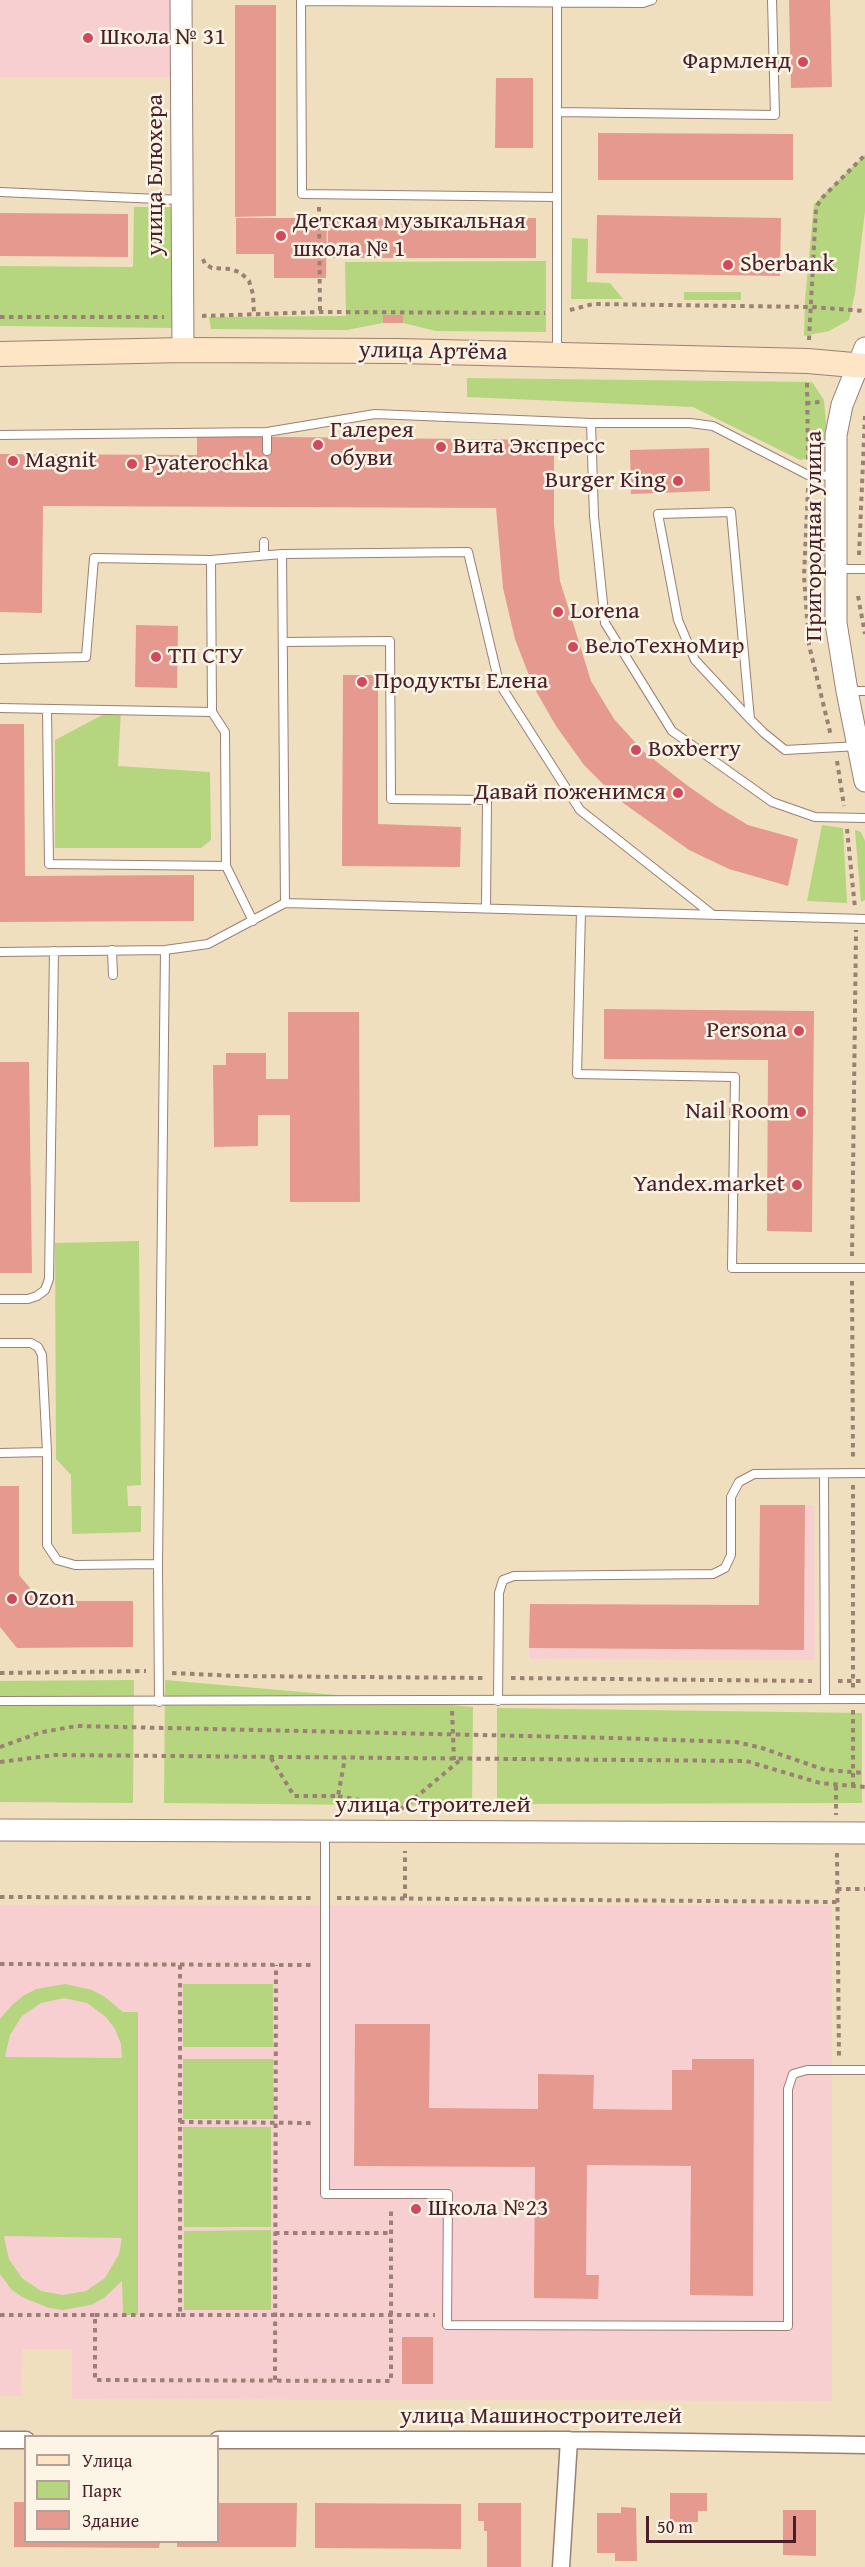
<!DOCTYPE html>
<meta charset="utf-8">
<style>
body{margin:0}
#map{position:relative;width:865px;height:2567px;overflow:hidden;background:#efdfbf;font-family:"Gentium Book Plus",serif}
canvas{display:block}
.legend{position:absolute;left:24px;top:2435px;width:195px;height:108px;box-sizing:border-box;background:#fcf5e5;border:2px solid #b59f9b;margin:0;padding:8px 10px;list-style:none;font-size:18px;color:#4a1f2b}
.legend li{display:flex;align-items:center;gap:12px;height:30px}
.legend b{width:30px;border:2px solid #b59f9b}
.scale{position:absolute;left:646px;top:2516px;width:150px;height:27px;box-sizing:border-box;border:3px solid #4a1f2b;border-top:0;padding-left:8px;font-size:18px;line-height:21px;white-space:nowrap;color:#4a1f2b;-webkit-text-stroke:4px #fcf5e5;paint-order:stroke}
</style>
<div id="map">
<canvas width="865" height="2567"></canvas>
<ul class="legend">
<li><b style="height:8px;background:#fde5c5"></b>Улица</li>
<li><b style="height:16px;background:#b5d67e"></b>Парк</li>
<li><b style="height:16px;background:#e69a8f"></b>Здание</li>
</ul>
<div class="scale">50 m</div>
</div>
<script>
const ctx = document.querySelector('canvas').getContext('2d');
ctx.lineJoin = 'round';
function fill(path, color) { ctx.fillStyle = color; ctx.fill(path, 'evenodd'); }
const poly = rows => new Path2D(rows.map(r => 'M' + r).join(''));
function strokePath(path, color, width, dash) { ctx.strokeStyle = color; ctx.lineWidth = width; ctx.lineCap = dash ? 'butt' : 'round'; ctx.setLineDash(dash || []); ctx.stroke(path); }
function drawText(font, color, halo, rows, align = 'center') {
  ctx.font = font + ' "Gentium Book Plus",serif'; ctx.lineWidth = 5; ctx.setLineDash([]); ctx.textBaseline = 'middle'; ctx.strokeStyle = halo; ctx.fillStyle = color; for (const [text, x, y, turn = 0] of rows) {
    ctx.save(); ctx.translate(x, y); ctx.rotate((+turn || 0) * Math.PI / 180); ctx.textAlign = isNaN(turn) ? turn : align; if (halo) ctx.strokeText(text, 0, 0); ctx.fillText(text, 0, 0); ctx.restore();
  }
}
fill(poly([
 [0,0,176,0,175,77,0,77],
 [805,1505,814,1506,815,1660,530,1659,529,1648,804,1650],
 [0,1905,832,1906,832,2401,72,2399,72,2349,22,2349,21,2396,0,2396]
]), '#f7cfd1');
fill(poly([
 [865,155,865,211,855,293,849,320,829,331,804,336,805,300,814,204],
 [134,207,177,207,177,328,0,326,0,266,133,267],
 [572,238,588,239,587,282,610,283,623,299,571,299],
 [546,261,546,332,436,331,403,323,383,323,347,330,211,329,209,317,346,316,345,262],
 [684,292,741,292,741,300,684,300],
 [467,378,812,382,824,400,827,436,816,457,800,460,693,407,467,397],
 [121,711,118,766,210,772,211,840,201,848,55,848,55,740,108,712],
 [822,825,843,828,847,903,807,901],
 [855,830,861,832,865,841,865,900,861,902],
 [139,1241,141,1485,127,1486,128,1506,141,1506,141,1532,72,1534,71,1475,56,1459,55,1243],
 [134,1680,133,1803,0,1802,0,1681],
 [165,1680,473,1707,472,1806,164,1803],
 [497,1708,862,1713,862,1803,497,1804],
 [65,1984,92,1990,105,1997,123,2012,138,2012,138,2315,123,2315,122,2281,104,2298,91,2305,63,2310,49,2308,22,2297,11,2289,0,2274,0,2019,12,2005,23,1996,36,1989],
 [64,1998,87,2003,106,2017,115,2029,121,2044,122,2058,5,2057,10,2035,22,2016,41,2003],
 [4,2237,5,2236,122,2238,119,2254,105,2278,86,2291,63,2295,41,2291,22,2278,9,2259],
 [183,1984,273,1984,273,2047,183,2047],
 [183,2059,273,2059,274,2119,183,2119],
 [183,2127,271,2127,271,2227,184,2227],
 [271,2230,271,2310,184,2310,184,2231]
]), '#b5d67e');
fill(poly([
 [789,0,830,0,832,87,791,88],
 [235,5,276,5,276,216,235,217],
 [496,78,533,78,533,148,495,148],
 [598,133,793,134,793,180,598,180],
 [0,213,128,214,128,257,0,256],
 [597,215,781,218,780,276,596,273],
 [236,218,327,218,326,278,274,278,274,254,236,254],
 [328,218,536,218,536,258,328,258],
 [383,315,403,315,403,323,383,323],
 [197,436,554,440,554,525,560,581,591,681,614,719,643,751,688,786,718,807,748,825,798,839,788,886,729,869,689,850,619,800,584,765,556,726,533,686,515,639,503,588,496,508,43,506,42,613,0,612,0,454,197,455],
 [709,448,710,491,631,494,630,450],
 [136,625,178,626,177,688,135,687],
 [343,675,378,675,378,824,461,827,460,867,342,866],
 [0,724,24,724,25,876,194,875,194,921,0,922],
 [604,1009,814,1011,812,1232,767,1231,768,1060,604,1059],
 [288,1012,359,1012,360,1202,290,1202,290,1115,258,1115,258,1146,214,1147,213,1065,226,1065,226,1053,266,1053,266,1079,288,1079],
 [0,1062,29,1062,32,1273,0,1273],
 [0,1486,19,1486,19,1575,41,1601,133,1601,133,1647,17,1648,0,1627],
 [760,1505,805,1505,804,1650,529,1648,530,1604,759,1605],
 [355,2024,430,2024,429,2108,538,2109,538,2074,594,2075,593,2109,672,2110,672,2070,692,2070,692,2059,754,2059,753,2296,690,2295,691,2166,587,2165,586,2275,599,2275,598,2299,534,2298,535,2167,354,2166],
 [402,2337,433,2337,433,2384,402,2384],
 [670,2493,707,2493,707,2511,698,2511,698,2522,670,2522],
 [14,2502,26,2502,26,2542,160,2542,159,2548,14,2547],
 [218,2503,297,2503,296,2547,177,2547,177,2542,218,2542],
 [315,2503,461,2504,461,2549,315,2548],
 [478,2503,521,2503,521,2567,487,2567,487,2531,484,2531,484,2521,478,2521],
 [621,2507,636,2508,637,2561,615,2561,615,2553,597,2553,597,2513,621,2513],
 [783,2510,816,2510,816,2556,783,2555]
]), '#e69a8f');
const service = poly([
 [557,112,775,115,772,0],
 [0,192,181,200],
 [557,197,302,194,301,1,643,3,652,0],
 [557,352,557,1],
 [591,423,594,516,605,623,672,731,772,802,815,817,865,818],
 [0,435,267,432,375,414,591,423,690,423,713,426,808,475,836,476],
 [267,451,267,432],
 [282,554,285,903],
 [264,555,264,542],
 [211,560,212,712],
 [837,569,865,569],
 [283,642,390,641,391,799,487,800,486,908],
 [0,659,86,657,94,558,211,560,282,554,468,552,499,683,580,810,713,915],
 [847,691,865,691],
 [0,708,212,712,225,732,226,866,253,921],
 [47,710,49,864,226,866],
 [750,719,731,512,658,514,678,620,695,660,750,719,764,733,785,750,859,746],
 [581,911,577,1074,735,1077,732,1268,865,1268],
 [112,950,113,975],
 [0,952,165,950,208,944,285,903,865,919],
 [0,1299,28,1299,37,1296,45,1290,49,1279,54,951],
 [0,1343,31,1343,38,1347,42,1355,47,1452,47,1545,57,1560,75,1565,158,1564,159,1702],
 [0,1453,47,1452],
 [824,1474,825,1699],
 [158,1564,165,950],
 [0,1701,865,1699],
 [498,1701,499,1593,503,1580,514,1576,713,1574,725,1568,731,1555,731,1497,739,1482,754,1474,865,1473],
 [325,1833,325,2194,448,2194,447,2325,788,2326,788,2089,793,2074,807,2070,865,2070]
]);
const minor = poly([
 [0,2440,26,2440],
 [218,2440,569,2440,865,2445],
 [561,2567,569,2440]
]);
const tertiary = poly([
 [181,0,183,350],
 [865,348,842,405,836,435,836,623,847,691,865,781],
 [0,1830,865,1833]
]);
const secondary = poly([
 [0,354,183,350,399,351,808,361,865,366]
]);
strokePath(service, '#9c7f75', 10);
strokePath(minor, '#9c7f75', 19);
strokePath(tertiary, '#9c7f75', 23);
strokePath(secondary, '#9c7f75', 26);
strokePath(poly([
 [319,207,320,312],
 [203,259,205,264,212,268,231,269,241,273,249,281,253,294,254,314],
 [570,310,593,304,812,307,865,311],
 [202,316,320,312,545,313],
 [0,317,164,317],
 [809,340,816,208,821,199,865,155],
 [807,383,808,460],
 [806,403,821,402],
 [808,488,804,576,809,645,831,736],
 [859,555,865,416],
 [858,596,865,634],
 [837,761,844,806],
 [847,829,855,908],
 [852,1256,856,930],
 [852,1281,853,1460],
 [853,1485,853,1688],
 [0,1673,146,1671],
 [172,1673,237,1676,485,1678],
 [511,1678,812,1681],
 [838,1681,865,1681],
 [853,1710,853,1787],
 [452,1711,454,1760],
 [0,1747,42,1732,77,1726,614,1738,736,1742,762,1748,825,1770,865,1773],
 [271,1758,294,1796,338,1796,345,1758],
 [0,1762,55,1755,746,1761,820,1783,865,1787],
 [836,1786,836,1815],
 [338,1796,403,1808,459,1761],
 [837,1853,839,2058],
 [837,1889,865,1889],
 [0,1897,311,1898],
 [337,1898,837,1902],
 [405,1898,405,1851],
 [0,1964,313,1965],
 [180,1965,180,2315,435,2315],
 [180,2122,312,2123],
 [275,2233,391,2233],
 [0,2315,95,2315,95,2380,391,2381,391,2207],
 [95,2315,180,2315],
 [275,2380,276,1965]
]), '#9c7f75', 4, [4.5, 4.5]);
strokePath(service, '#fff', 8);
strokePath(minor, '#fff', 16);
strokePath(tertiary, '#fff', 21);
strokePath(secondary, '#fde5c5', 24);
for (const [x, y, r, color] of [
 [88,38,6,"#d1495b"],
 [803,62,6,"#d1495b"],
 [281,236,6,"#d1495b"],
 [728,265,6,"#d1495b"],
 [318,445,6,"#d1495b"],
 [441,447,6,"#d1495b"],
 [13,461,6,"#d1495b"],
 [132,464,6,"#d1495b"],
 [678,481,6,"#d1495b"],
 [558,612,6,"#d1495b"],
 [573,647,6,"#d1495b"],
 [156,657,6,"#d1495b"],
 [362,682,6,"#d1495b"],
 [636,750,6,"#d1495b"],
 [678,793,6,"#d1495b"],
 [799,1031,6,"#d1495b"],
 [801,1112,6,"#d1495b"],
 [797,1185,6,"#d1495b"],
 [12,1599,6,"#d1495b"],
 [416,2209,6,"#d1495b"]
]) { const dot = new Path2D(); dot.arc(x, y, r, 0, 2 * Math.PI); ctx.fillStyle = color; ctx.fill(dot); strokePath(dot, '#fcf5e5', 2); }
drawText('24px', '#4a1f2b', '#fcf5e5', [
 ["Школа № 31",100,38],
 ["Фармленд",791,62,"right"],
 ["Детская музыкальная",293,222],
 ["школа № 1",293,250],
 ["Sberbank",740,265],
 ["Галерея",330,431],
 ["обуви",330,459],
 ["Вита Экспресс",453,447],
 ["Magnit",25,461],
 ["Pyaterochka",144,464],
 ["Burger King",666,481,"right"],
 ["Lorena",570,612],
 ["ВелоТехноМир",585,647],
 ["ТП СТУ",168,657],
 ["Продукты Елена",374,682],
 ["Boxberry",648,750],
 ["Давай поженимся",666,793,"right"],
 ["Persona",787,1031,"right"],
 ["Nail Room",789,1112,"right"],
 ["Yandex.market",785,1185,"right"],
 ["Ozon",24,1599],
 ["Школа №23",428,2209]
], 'left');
drawText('24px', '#4a1f2b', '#fcf5e5', [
 ["улица Блюхера",156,175,-90],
 ["улица Артёма",433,352,1],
 ["Пригородная улица",815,536,-90],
 ["улица Строителей",433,1806],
 ["улица Машиностроителей",541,2417]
]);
</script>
